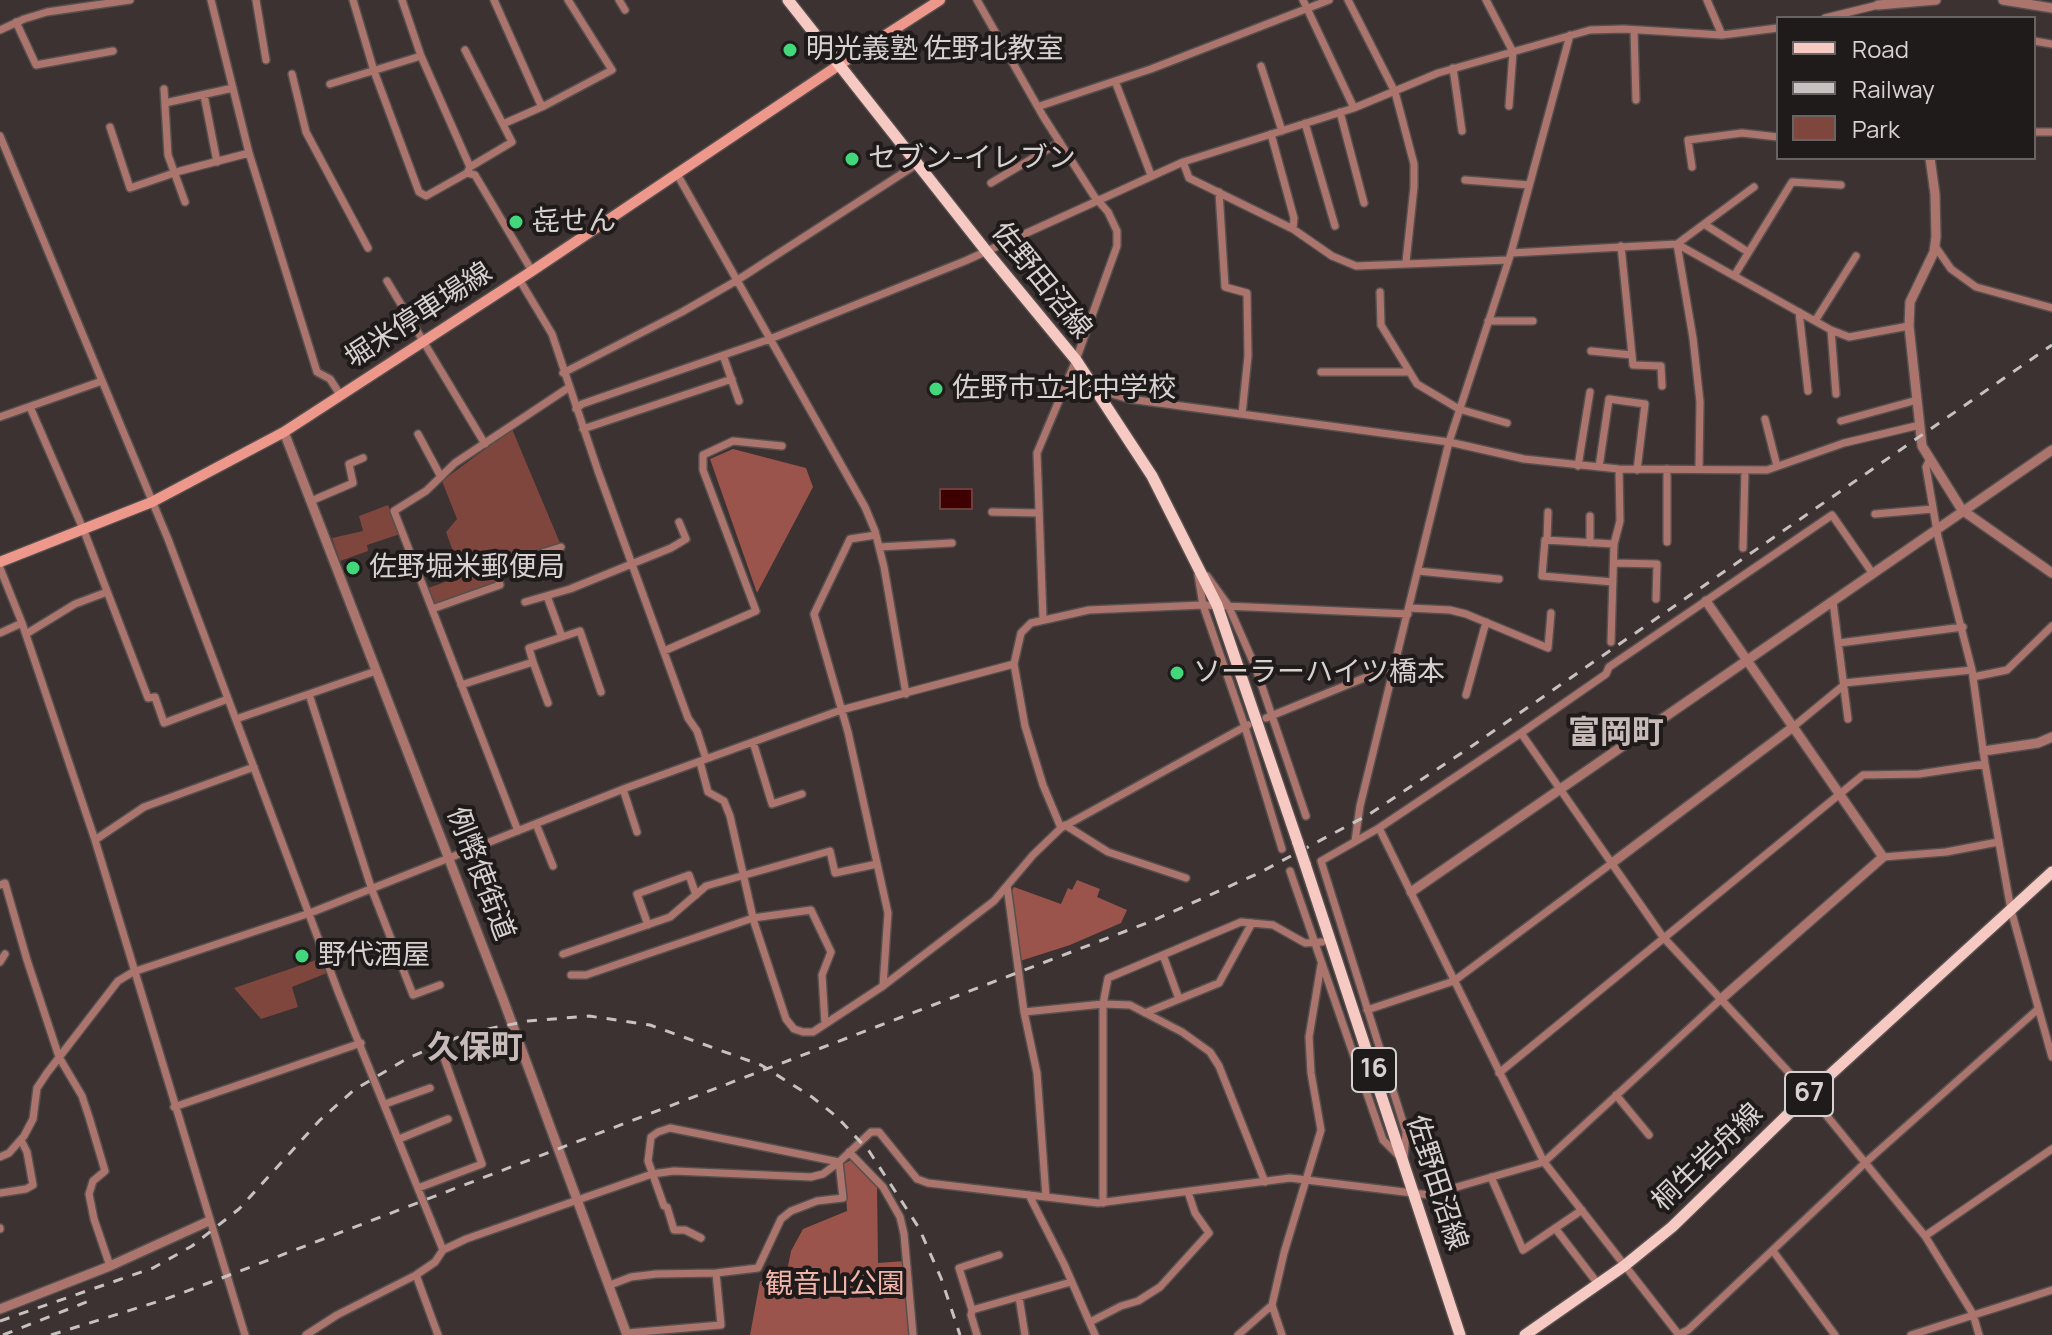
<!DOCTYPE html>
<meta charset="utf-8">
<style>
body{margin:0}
#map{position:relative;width:2052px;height:1335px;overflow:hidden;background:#3b3231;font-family:Manrope,sans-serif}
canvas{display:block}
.legend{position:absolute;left:1776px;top:16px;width:260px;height:144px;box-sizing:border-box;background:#1f1b1a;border:2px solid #696463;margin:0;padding:10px 14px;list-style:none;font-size:24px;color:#d7d1d0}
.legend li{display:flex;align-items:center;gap:16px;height:40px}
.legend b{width:40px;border:2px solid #696463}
</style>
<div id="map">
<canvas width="2052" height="1335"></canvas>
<ul class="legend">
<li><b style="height:10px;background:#f6c9c2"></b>Road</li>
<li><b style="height:10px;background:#c7c1c0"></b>Railway</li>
<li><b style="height:22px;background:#7f463e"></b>Park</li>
</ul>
</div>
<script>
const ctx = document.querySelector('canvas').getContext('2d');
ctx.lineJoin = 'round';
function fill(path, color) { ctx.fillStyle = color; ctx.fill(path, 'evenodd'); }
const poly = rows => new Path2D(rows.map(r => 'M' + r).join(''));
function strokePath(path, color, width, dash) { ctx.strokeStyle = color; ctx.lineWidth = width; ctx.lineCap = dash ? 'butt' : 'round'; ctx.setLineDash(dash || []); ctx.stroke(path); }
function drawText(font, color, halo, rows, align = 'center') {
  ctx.font = font + ' Manrope,"Noto Sans JP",sans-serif'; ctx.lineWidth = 8; ctx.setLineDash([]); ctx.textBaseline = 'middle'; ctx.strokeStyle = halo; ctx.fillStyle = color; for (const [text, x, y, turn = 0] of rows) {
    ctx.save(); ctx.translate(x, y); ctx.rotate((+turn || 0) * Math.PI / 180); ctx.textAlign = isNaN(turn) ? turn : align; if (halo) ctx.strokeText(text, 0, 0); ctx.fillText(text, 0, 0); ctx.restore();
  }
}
fill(poly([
 [512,429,560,543,491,567,496,583,434,605,428,588,462,576,446,532,457,519,442,481],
 [388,505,400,534,367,545,368,551,340,561,332,538,363,531,359,516],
 [322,958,327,973,292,987,298,1007,261,1019,234,988]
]), '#7f463e');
fill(poly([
 [733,449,806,468,813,487,757,593,710,459],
 [1077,880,1100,889,1097,897,1127,910,1121,923,1070,945,1020,961,1011,892,1014,887,1061,904,1068,888,1072,890],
 [852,1159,877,1185,878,1263,904,1261,909,1335,750,1335,760,1281,784,1286,791,1251,803,1229,847,1211,844,1164]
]), '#9b544b');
const water = poly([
 [940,489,972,489,972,509,940,509,940,489]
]);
fill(water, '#3e0000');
strokePath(water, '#6c3f3e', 2);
const minor = poly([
 [211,0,249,153,317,372,330,379,341,396],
 [256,0,266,60],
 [353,0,374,71,419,192,426,196,467,173],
 [402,0,421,56,470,167,467,173],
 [494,0,540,103,544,106,612,70,568,0],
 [619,0,625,10],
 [977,0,1043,116,1094,196,1108,212,1117,231,1117,246,1076,360,1037,453,1043,619],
 [1303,0,1354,108],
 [1348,0,1395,92,1414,164,1414,187,1406,262],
 [1486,0,1513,52,1509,106],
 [1707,0,1722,35],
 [1825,18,1878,5],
 [16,22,36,65,113,51],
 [0,30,24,19,47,12,130,0],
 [1634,30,1636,100],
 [2034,41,2052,44],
 [465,50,512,142,470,167],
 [1261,66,1282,131],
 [1453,68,1462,131],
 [292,74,306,132,368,248],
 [1115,81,1151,175],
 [330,84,421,56],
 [164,89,168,155,185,202],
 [204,95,217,162],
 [165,103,233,88],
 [1040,106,1151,69,1329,0],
 [1340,112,1364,203],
 [1305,123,1335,226],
 [503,124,544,106],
 [110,127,130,188,180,171,249,153],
 [2034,132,2052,132],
 [1271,134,1294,218,1293,229],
 [0,136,168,539,339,994,443,1250],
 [1183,162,1189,178,1293,229,1332,256,1356,266,1508,260],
 [1692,167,1688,140,1742,133,1778,137],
 [467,173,475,175,532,271],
 [677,174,865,507,875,531,884,567,906,694],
 [1465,180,1529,185],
 [991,183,1060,142],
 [1219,192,1225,287,1247,293,1248,356,1242,414],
 [1704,224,1748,252],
 [1677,244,1693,338,1700,402,1699,469],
 [1677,244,1754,187],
 [1621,246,1633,365,1661,366,1662,386],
 [1935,246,1951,269,1976,287,2052,308],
 [1511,253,1677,244,1831,330,1849,337,1909,326],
 [1734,276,1792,182,1841,185],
 [519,279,552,334,598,471,688,718,697,731,706,759],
 [387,281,485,444],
 [1380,292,1381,325,1417,384,1459,409,1507,423],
 [1799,312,1808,391],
 [1488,321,1533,321],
 [1815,321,1856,256],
 [1831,330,1836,394],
 [1591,351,1632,355],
 [723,355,739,401],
 [1321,372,1409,372],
 [563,373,682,312,736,281,917,164],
 [1095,389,1129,399,1449,442,1524,459,1619,469,1767,470,1844,443,1920,425],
 [30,407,84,531,148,698,155,697,164,723,228,699],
 [576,409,582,404,770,339,965,261,1183,162,1354,108,1438,73,1590,30,1624,29,1722,35,1778,28],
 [0,417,102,381],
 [1765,419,1777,466],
 [1841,421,1917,400],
 [583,429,732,379],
 [418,434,441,477],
 [1929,461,1926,467,1938,537,1972,670,1985,764,2011,910,2052,1057],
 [1578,466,1590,392],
 [1599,467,1609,399,1645,404,1637,470],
 [311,501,353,483,349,464,363,458],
 [992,512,1039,513],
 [1875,514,1933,509],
 [876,535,850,539,814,614,848,732,888,913,883,986],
 [1547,541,1548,512],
 [1667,542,1667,469],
 [1590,543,1590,516],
 [879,547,952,543],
 [1743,548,1745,470],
 [1614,563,1657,564,1656,599],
 [0,568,22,623,95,840,245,1335],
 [1418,571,1499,579],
 [1198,575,1203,605,1245,727,1282,849],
 [1207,576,1228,605,1255,666,1306,816],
 [1613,582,1542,576,1545,540,1614,544],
 [525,602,570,589,671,548,686,539,679,522],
 [1833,602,1848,719],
 [1409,608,1450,610,1466,614,1548,648,1551,613],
 [432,609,500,585,495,568,561,547],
 [0,633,22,623],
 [26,634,75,604,107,592],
 [562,637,580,631,601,692],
 [1611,642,1614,544,1620,521,1619,469],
 [1839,643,1963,627],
 [664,651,756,611,703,470,703,455,733,441,782,446],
 [533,662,548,703],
 [1014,664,1025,726,1043,785,1061,828],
 [1973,677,2007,670,2052,626],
 [1844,683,1972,670],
 [461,685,533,662,529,648,562,637,547,596],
 [309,694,372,890,413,995,440,985],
 [1466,695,1486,622],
 [1266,718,1396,665],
 [236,719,376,671],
 [1793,727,1844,685],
 [1521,733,1663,937,1809,1094,1925,1236,1973,1314,1979,1335],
 [753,742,772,804,802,794],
 [700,762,708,792,724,801,730,816,754,922,786,1019,794,1029,803,1032,813,1032,883,986,994,901,1033,855,1061,828,1248,725],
 [623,789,637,832],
 [536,824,553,866],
 [1065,825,1108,852,1186,878],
 [1379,828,1544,1162,1679,1335],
 [518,831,394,511,426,491,455,463,568,388],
 [95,840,144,807,254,767],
 [1355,841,1360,806,1449,442,1511,253,1570,35],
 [1883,857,1946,852,1998,842],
 [1290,871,1383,1140,1400,1157],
 [0,885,5,883,27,960,59,1057,82,1096,89,1117,105,1171,93,1181,89,1194,94,1219,110,1266],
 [1007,886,1024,1012,1037,1073,1046,1197],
 [648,925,637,894,689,875,696,895],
 [563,954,670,917,706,886,830,851,835,873,877,864],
 [1163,955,1179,999],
 [0,962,5,954],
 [571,975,586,975,753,918,811,910,831,952,822,975,825,1024],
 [1367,1010,1454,981,1612,863],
 [1024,1012,1103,1004,1130,1005,1182,1032,1210,1052,1219,1066,1265,1182],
 [1145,1013,1219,983,1252,923],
 [1499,1073,1863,775,1919,774,1985,764],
 [1616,1095,1649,1135],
 [385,1104,430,1088],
 [174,1107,361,1043],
 [399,1139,448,1119],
 [849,1152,883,1187,900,1217,904,1234,913,1335],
 [0,1157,9,1153,24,1136,33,1119,37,1088,47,1073,118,981,133,972,310,913,626,788,841,710,1014,664,1021,633,1031,623,1089,610,1203,605,1408,614],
 [1404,1159,1406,1132,1321,861,1379,828,1521,733,1606,674,1609,667,1832,515,1873,574],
 [1491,1177,1523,1250,1582,1210],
 [418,1188,482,1164,443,1055],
 [0,1193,26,1189,33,1185,27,1152,21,1140],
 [1029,1195,1064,1264,1095,1335],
 [1103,1203,1103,1004,1108,978,1241,922,1273,925,1305,943,1322,942],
 [0,1228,0,1229],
 [1555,1228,1598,1284],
 [1925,1236,2052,1149],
 [1773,1251,1835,1335],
 [416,1275,438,1335],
 [610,1285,631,1277,656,1274,716,1273,758,1268,781,1219,791,1211,817,1201,843,1198,839,1162,670,1128,658,1132,651,1137,648,1161,664,1206,667,1207,674,1230,685,1230,701,1238],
 [1019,1297,1025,1335],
 [972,1310,959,1268,999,1255],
 [1090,1322,1121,1306,1138,1301,1160,1287,1209,1233,1195,1213,1188,1192],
 [627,1333,721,1325,716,1273],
 [306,1335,337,1315,416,1275,435,1262,443,1250,466,1239,652,1174,674,1171,811,1177,823,1174,839,1162,871,1132,879,1132,917,1179,928,1183,1046,1197,1098,1203,1290,1178,1429,1195,1544,1162,1720,1000],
 [977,1335,971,1315,972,1310,1071,1282],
 [1238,1335,1272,1305],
 [1282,1335,1272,1305,1284,1253,1321,1130,1311,1073,1309,1037,1321,965],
 [1678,1335,1688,1330,1866,1162,2037,1010],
 [1911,1335,2052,1290]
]);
const tertiary = poly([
 [2003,0,2052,8],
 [1878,5,1936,0],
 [1930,158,1935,194,1936,237,1934,252,1910,302,1909,326,1922,446,1962,510,2052,573],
 [284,432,503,999,627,1335],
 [1706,601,1883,857,1720,1000],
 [1984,751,2038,743,2052,737],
 [1612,863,1793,727],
 [1411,892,2052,450],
 [0,1309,110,1266,209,1221]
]);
const secondary = poly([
 [0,562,152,502,284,432,532,271,839,65,940,0]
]);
const primary = poly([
 [788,0,987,252,1076,360,1152,476,1217,605,1298,843],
 [1305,864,1460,1335],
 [1525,1335,1624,1266,1672,1227,1809,1094,2052,872]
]);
strokePath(minor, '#574f4e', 10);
strokePath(tertiary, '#574f4e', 12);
strokePath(secondary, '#574f4e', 13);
strokePath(primary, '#574f4e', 14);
strokePath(minor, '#ab756d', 7);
strokePath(tertiary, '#ab756d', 9);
strokePath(secondary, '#ee988c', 10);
strokePath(primary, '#f6c9c2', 11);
strokePath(poly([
 [0,1321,153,1268,192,1246,239,1209,320,1120,354,1090,408,1058,461,1036,488,1029,528,1021,589,1016,650,1025,761,1065,812,1097,837,1117,869,1151,919,1228,941,1278,960,1335],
 [3,1335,89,1301],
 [51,1335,163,1300,227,1276,1152,921,1259,873,1368,815,1472,746,2052,345]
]), '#c7c1c0', 3, [10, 10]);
const primaryBridge = poly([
 [1298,843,1305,864]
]);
strokePath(primaryBridge, '#574f4e', 14, []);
strokePath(primaryBridge, '#f6c9c2', 11);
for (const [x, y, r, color] of [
 [790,50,8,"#43d77b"],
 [852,159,8,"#43d77b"],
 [516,222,8,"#43d77b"],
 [936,389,8,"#43d77b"],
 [353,568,8,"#43d77b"],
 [1177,673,8,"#43d77b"],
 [302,956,8,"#43d77b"]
]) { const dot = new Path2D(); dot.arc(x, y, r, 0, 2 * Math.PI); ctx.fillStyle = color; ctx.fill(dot); strokePath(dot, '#1f1b1a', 3); }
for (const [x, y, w] of [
 [1374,1070,44],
 [1809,1094,48]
]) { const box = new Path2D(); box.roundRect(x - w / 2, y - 22, w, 44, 6); ctx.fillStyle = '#1f1b1a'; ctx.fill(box); strokePath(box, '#d7d1d0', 2); }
drawText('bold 26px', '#d7d1d0', null, [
 ["16",1374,1070],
 ["67",1809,1094]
]);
drawText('28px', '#d7d1d0', '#1f1b1a', [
 ["明光義塾 佐野北教室",806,50],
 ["セブン-イレブン",868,159],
 ["㐂せん",532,222],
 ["佐野市立北中学校",952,389],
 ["佐野堀米郵便局",369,568],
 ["ソーラーハイツ橋本",1193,673],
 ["野代酒屋",318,956]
], 'left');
drawText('28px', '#d7d1d0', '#1f1b1a', [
 ["佐野田沼線",1041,281,51],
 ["堀米停車場線",419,316,-33],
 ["例幣使街道",480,874,69],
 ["桐生岩舟線",1708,1158,-44],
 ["佐野田沼線",1436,1183,72]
]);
drawText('28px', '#f3b4aa', '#1f1b1a', [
 ["観音山公園",835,1285]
]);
drawText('bold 32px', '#c7bbb9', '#1f1b1a', [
 ["富岡町",1616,734],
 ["久保町",475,1049]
]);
</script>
